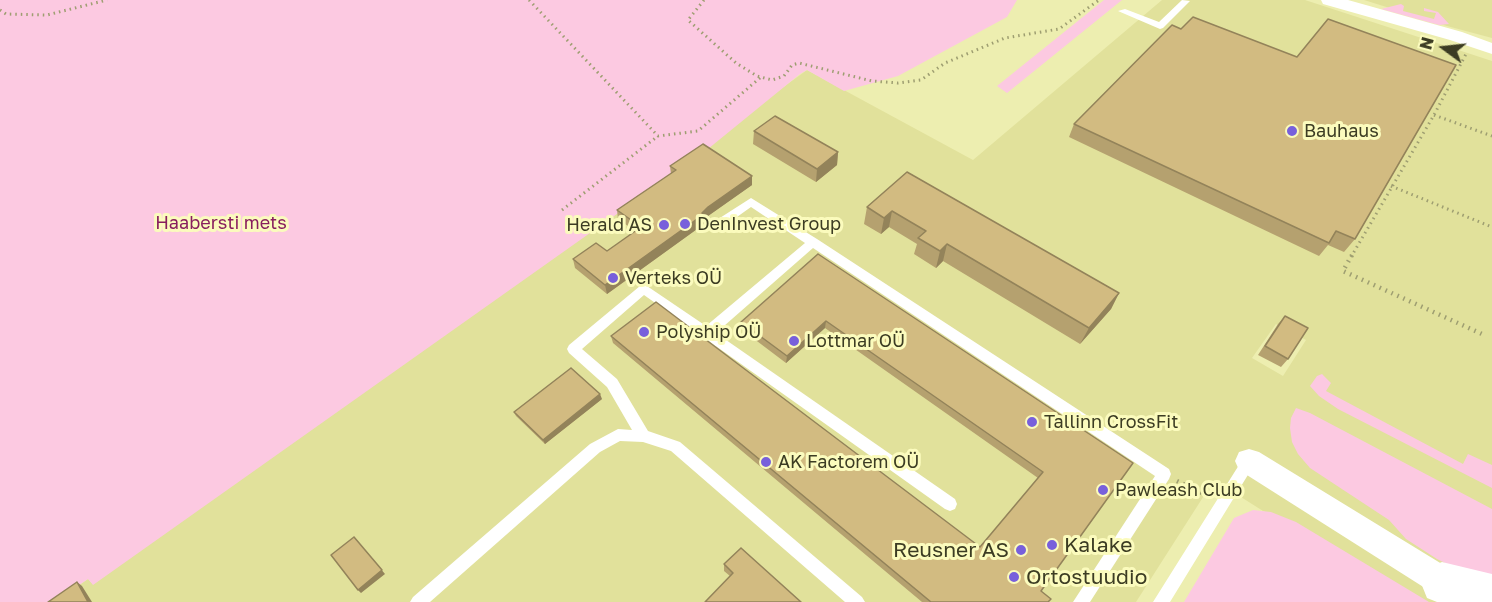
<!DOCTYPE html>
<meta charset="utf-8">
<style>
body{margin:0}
#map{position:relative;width:1492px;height:602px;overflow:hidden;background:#edeeb0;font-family:"Golos Text",sans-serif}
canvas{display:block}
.north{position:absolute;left:1414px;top:18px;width:60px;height:60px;-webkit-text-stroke:4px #fbfbbd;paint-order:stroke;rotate:285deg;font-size:16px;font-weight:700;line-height:24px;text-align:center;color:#3c3c23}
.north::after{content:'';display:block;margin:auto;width:21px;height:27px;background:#3c3c23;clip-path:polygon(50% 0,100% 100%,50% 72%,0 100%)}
</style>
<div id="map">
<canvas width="1492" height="602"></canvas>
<div class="north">N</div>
</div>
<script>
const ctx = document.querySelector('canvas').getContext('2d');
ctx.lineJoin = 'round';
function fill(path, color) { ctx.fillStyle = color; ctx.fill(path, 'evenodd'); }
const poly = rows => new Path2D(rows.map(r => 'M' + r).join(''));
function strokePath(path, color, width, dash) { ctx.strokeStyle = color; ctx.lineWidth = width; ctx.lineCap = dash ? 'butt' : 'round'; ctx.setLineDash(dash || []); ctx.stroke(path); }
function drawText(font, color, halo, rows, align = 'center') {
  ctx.font = font + ' "Golos Text",sans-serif'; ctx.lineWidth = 6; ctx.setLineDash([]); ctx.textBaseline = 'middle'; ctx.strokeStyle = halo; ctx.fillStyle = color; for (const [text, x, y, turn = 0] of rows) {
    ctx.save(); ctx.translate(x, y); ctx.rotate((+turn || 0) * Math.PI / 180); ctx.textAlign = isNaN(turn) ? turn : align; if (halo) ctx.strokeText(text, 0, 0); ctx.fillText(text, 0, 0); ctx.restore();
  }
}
fill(poly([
 [1162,0,1305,0,1492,61,1492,524,1480,602,1407,602,1214,480,1136,602,54,602,88,579,93,584,807,70,973,160],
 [1276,324,1306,340,1283,376,1252,358],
 [1364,0,1492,0,1492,38,1447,26]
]), '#e1e19b');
fill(poly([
 [0,0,1017,0,1007,17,898,76,844,91,807,70,800,74,703,153,93,585,88,579,54,602,0,602],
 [1104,0,1122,0,1007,93,997,86],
 [1401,4,1404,6,1403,11,1434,19,1436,13,1424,11,1424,8,1438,12,1449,24,1439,25,1381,9],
 [1322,374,1331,383,1326,391,1463,464,1468,454,1492,465,1492,488,1338,409,1319,396,1310,386,1317,376],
 [1296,408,1310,413,1492,509,1492,581,1461,571,1437,559,1406,539,1389,520,1310,468,1298,454,1292,442,1290,428,1291,418],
 [1253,510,1271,512,1296,522,1429,602,1184,602,1234,518]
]), '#fcc9e1');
strokePath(poly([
 [529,0,658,136,698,131,761,77],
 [704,0,688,20,736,63,757,76,772,80,784,76,792,65,799,63,872,81,898,83,921,80,945,63,1005,38,1059,29,1099,0],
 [0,10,6,14,47,15,107,0],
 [1434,115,1492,136],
 [1391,186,1492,227],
 [562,210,658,136],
 [1351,257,1434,115,1466,54]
]), '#9e9e71', 3, [1.5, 4]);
strokePath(poly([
 [1352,255,1343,271,1482,334],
 [1177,481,1208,496]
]), '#9e9e71', 4.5, [1.5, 5]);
fill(poly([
 [1182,0,1190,1,1163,28,1160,29,1118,11,1125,9,1159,22,1182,0],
 [751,198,817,239,1169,469,1171,474,1169,479,1090,602,1073,602,1155,476,813,248,716,333,955,499,957,504,955,509,950,511,945,509,644,295,582,349,617,379,648,431,680,442,862,597,865,602,845,602,671,451,643,442,620,441,600,452,430,602,410,602,413,597,590,444,618,429,632,430,607,387,569,353,567,349,569,345,640,286,644,284,706,326,805,243,751,207,720,229,712,229,710,226,712,223,751,198],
 [1249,455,1254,457,1256,461,1254,465,1170,602,1153,602,1244,457,1249,455]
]), '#fff');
fill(poly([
 [1321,0,1348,0,1462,32,1492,43,1492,54,1450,40,1323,4,1321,0],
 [1249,449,1259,452,1486,591,1491,602,1447,602,1239,470,1235,461,1239,452,1249,449]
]), '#fff');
fill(poly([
 [1442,562,1492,574,1492,602,1437,602,1427,598,1421,583,1427,568,1442,562]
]), '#fff');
fill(poly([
 [1172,25,1355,239,1344,252,1328,245,1319,256,1069,137,1074,124],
 [754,131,838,152,837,165,816,182,753,144],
 [670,166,752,185,708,216,704,221,704,224,607,294,575,268,573,259,607,251,635,231,618,219,617,210,671,174],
 [907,172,1119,293,1111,309,1080,344,943,261,936,268,914,254,917,244,889,227,881,234,864,224,867,207],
 [818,254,1133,463,1041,591,1048,602,922,602,613,343,611,336,980,547,1038,478,825,328,786,363,741,329,741,322],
 [1285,316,1288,359,1281,367,1258,355,1278,324],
 [602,399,545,444,516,416,514,412],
 [724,564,801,602,730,576,724,571]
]), '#b5a16f');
fill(poly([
 [838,152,837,165,816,182,817,169],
 [752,176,752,185,708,216,704,221,704,224,607,294,605,285,702,213,708,207],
 [892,211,889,227,881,234,884,218],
 [947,244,943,261,936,268,940,251],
 [1119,293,1111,309,1080,344,1089,328],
 [826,321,825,328,786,363,787,356],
 [600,394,602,399,545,444,543,440],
 [354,537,385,574,361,593,358,590],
 [77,582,82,586,92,602,88,602]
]), '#93835a');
const building = poly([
 [1193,17,1297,57,1328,19,1456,65,1355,239,1336,231,1329,243,1074,124,1172,25,1181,29,1193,17],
 [775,116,838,152,817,169,754,131,775,116],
 [703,144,752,176,708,207,702,213,704,214,605,285,573,259,596,243,607,251,641,227,617,210,676,170,670,166,703,144],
 [907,172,1119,293,1089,328,947,244,940,251,918,238,926,231,892,211,884,218,867,207,907,172],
 [818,254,1133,463,1041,591,1051,599,1048,602,931,602,611,336,656,302,980,547,1043,472,826,321,787,356,741,322,818,254],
 [1285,316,1308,328,1288,359,1265,346,1285,316],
 [571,368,600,394,543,440,514,412,571,368],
 [354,537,382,570,358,590,331,555,354,537],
 [741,548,801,602,705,602,733,573,724,564,741,548],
 [77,582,88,602,48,602,77,582]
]);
fill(building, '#d2bb81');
strokePath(building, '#93835a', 1.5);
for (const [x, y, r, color] of [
 [1292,131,6,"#7860db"],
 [685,224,6,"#7860db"],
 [664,225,6,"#7860db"],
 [613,278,6,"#7860db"],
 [644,332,6,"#7860db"],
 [794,341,6,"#7860db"],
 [1032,422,6,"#7860db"],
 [766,462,6,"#7860db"],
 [1103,490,6,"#7860db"],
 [1052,545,6,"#7860db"],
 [1021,550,6,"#7860db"],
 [1014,577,6,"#7860db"]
]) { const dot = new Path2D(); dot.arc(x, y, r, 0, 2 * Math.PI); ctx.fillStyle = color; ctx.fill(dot); strokePath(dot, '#fbfbbd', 2); }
drawText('18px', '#3c3c23', '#fbfbbd', [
 ["Bauhaus",1304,131],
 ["DenInvest Group",697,224],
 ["Herald AS",652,225,"right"],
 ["Verteks OÜ",625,278],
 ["Polyship OÜ",656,332],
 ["Lottmar OÜ",806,341],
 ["Tallinn CrossFit",1044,422],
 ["AK Factorem OÜ",778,462],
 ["Pawleash Club",1115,490]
], 'left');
drawText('18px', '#881e5e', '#fbfbbd', [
 ["Haabersti mets",221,223]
]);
drawText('21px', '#3c3c23', '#fbfbbd', [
 ["Kalake",1064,545],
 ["Reusner AS",1009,550,"right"],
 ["Ortostuudio",1026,577]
], 'left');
</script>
